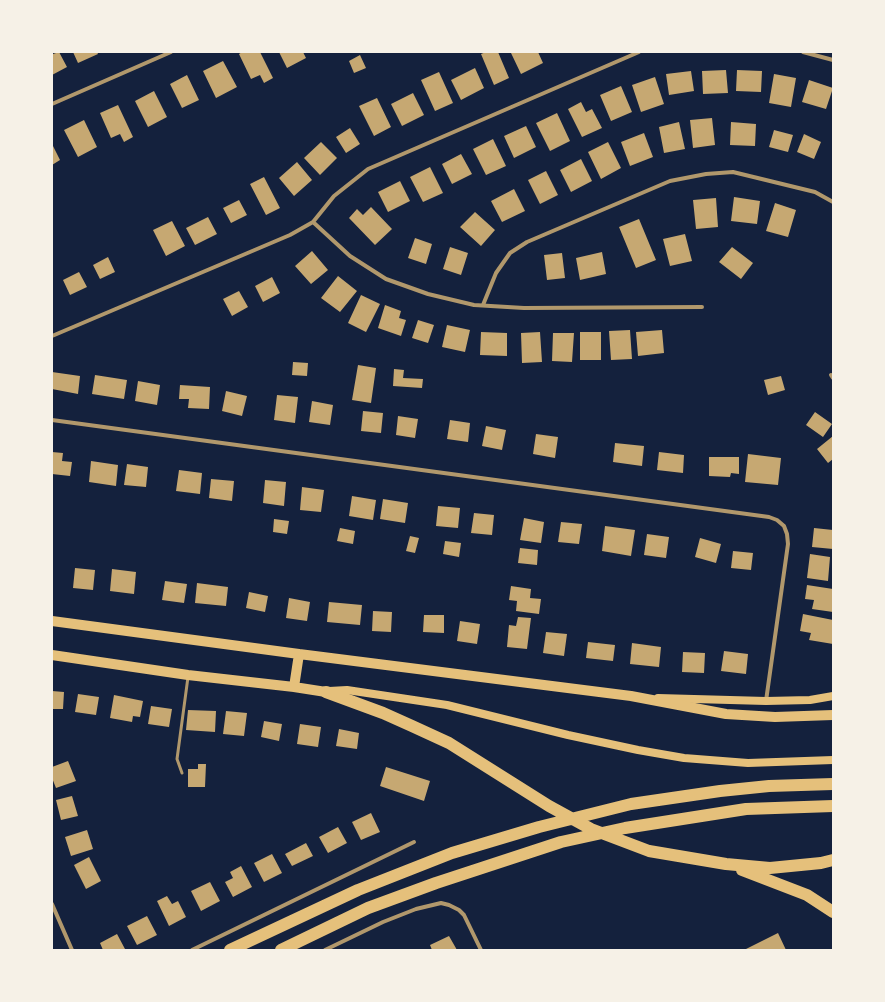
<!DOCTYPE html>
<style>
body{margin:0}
#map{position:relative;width:885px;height:1002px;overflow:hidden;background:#14213d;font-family:"Roboto Serif",serif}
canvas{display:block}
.frame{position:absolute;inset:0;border:53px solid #f6f1e7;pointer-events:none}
</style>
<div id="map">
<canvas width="885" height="1002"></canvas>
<div class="frame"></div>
</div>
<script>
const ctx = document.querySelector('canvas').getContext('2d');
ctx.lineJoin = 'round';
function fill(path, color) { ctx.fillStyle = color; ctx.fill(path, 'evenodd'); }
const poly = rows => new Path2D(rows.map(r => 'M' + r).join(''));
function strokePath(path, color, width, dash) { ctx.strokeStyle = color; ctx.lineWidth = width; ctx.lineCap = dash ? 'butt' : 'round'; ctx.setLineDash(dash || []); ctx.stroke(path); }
fill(poly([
 [52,52,53,54,59,52,67,67,52,75],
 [73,52,97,52,98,54,78,63],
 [242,52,260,52,273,78,264,83,260,75,251,79,239,54],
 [279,52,303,52,306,58,287,68],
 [486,52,498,52,509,78,494,85,481,54],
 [513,52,538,52,543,63,521,74,511,53],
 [360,55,366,68,354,73,349,61],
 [223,61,237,87,216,98,203,71],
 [475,68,484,88,461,100,451,80],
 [726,70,728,93,703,94,702,71],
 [737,70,762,71,761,92,736,91],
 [691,71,694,91,669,95,666,74],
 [439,72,453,103,435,111,421,80],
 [774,74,796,78,791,107,769,103],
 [187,75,199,100,182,108,170,84],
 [655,77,664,104,641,112,632,85],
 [809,80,833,88,826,109,802,102],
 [621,86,632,112,611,121,600,95],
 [154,91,167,117,148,127,135,101],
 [413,93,424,115,402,126,391,104],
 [377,98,391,127,374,136,359,106],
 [581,102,586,112,592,109,602,128,582,137,568,109],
 [118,105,133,137,124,142,120,134,111,138,100,113],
 [557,113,570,141,550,151,536,123],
 [712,118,715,145,693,148,690,120],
 [84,120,97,147,78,157,64,130],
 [679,122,685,149,664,153,659,127],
 [731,122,756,124,755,146,730,145],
 [526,126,536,147,514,158,504,136],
 [350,128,360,144,346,153,336,137],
 [774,130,793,135,788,152,769,147],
 [644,133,653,157,630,166,621,142],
 [804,134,821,142,814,159,797,152],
 [493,139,506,166,486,175,473,149],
 [321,142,337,158,320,175,304,158],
 [608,142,621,168,601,179,588,152],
 [52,144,60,160,52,165],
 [461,154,472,174,452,184,442,164],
 [581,159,592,181,571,192,560,170],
 [297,162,312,180,294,196,279,178],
 [430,167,443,193,423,202,410,177],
 [546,171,558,195,540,204,528,180],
 [264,177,280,208,266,215,250,184],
 [400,181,410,201,388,212,378,192],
 [514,189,525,211,502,222,491,201],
 [734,197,760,201,757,224,731,221],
 [716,198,718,227,696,229,693,200],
 [239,200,247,215,231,223,223,208],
 [775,203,796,210,788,237,766,231],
 [371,207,392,229,375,245,349,218,357,209,363,215],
 [475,212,495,230,481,246,460,227],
 [208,217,217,234,195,245,186,228],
 [639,219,656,260,636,268,619,227],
 [172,221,185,246,166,256,153,230],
 [685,234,692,261,670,266,663,239],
 [415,238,432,244,426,264,408,258],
 [450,247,468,253,461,275,443,269],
 [732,247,753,263,741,279,719,262],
 [312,251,328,270,311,284,295,266],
 [602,252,606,274,580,280,576,258],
 [562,253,565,278,547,280,544,255],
 [108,257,115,272,100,279,93,265],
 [79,272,87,287,70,295,63,280],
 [338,276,357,291,340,312,321,298],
 [272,277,280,293,263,302,255,286],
 [239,291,248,307,232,316,223,299],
 [361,295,380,304,366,332,348,323],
 [385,305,401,311,399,318,406,320,401,336,378,328],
 [418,320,434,325,428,343,412,338],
 [447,325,470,330,465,352,442,347],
 [630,330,632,359,611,360,609,331],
 [662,330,664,353,638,356,636,332],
 [481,332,507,333,507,356,480,355],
 [540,332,542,362,522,363,521,333],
 [580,332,601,332,601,360,580,360],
 [553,333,574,333,572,362,552,361],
 [293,362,308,363,307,376,292,375],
 [358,365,376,368,371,403,352,400],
 [394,369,404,370,403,378,423,379,422,388,393,386],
 [52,372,80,376,78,394,52,389],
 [95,375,127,380,124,399,92,394],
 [781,376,785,390,768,395,764,380],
 [138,381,160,385,157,405,135,401],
 [180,385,210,387,209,409,188,408,189,399,179,399],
 [226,391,247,396,242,416,222,411],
 [277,395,298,397,295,423,274,420],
 [312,401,333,405,330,425,309,422],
 [363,411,383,413,381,433,361,431],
 [815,412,832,424,823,437,806,425],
 [398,416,418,419,415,438,396,435],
 [450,420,470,423,468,442,447,439],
 [486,426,506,430,502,450,482,446],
 [536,434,558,437,555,458,533,454],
 [833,436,833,459,828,463,817,449],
 [615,443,644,446,642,466,613,462],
 [52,452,63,453,62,461,72,462,70,476,52,474],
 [659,452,684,455,683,473,657,470],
 [748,454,781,458,778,485,745,482],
 [709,457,739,457,739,474,731,473,730,477,709,476],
 [91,461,118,465,116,486,89,482],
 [127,464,148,467,146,487,124,485],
 [179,470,202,473,200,494,176,491],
 [211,479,234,481,232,501,209,498],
 [265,480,286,482,284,506,263,503],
 [302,487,324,490,321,512,300,510],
 [352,496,376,500,373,520,349,516],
 [383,499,408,503,405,523,380,519],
 [438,506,460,508,458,528,436,526],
 [474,513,494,515,492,535,471,533],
 [524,518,544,522,541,543,520,540],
 [274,519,289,521,287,534,273,532],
 [561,522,582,524,579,544,558,542],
 [605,526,635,530,631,556,602,551],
 [340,528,355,531,353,544,337,541],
 [814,528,833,530,833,549,812,547],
 [647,534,669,537,666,558,644,555],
 [410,536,419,538,415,553,406,551],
 [700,538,721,544,716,563,695,557],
 [445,541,461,543,459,557,443,554],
 [520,548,538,550,537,565,518,563],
 [733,551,753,553,751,570,731,568],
 [810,554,830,557,828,581,807,578],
 [75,568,95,570,93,590,73,588],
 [112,569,136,572,134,594,110,591],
 [165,581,187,584,184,603,162,600],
 [197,583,228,587,226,606,195,603],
 [807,585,833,589,833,612,812,609,814,600,805,599],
 [511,586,531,589,530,598,541,599,539,614,516,611,517,601,509,600],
 [249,592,268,596,265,612,246,608],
 [289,598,310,602,307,621,286,618],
 [329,602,362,605,360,625,327,622],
 [373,611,392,612,391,632,372,631],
 [803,614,833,620,833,644,809,640,811,633,800,631],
 [424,615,444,615,444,633,423,632],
 [518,617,531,618,527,649,507,647,509,625,516,626],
 [460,621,480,624,477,644,457,641],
 [546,632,567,634,564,656,543,653],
 [588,642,615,645,613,661,586,658],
 [632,643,661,647,659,667,630,664],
 [724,651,748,654,746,674,721,671],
 [683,652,705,653,704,673,682,672],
 [52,691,64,692,63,709,52,709],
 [78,694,99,697,96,715,75,712],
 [114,695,143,701,140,717,133,716,132,722,110,718],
 [151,706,172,709,169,727,148,724],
 [188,710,216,711,215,732,186,730],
 [226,711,247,713,244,736,223,734],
 [264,721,282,724,279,741,261,737],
 [300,724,321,727,318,747,297,744],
 [339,729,359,733,357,749,336,746],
 [68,761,76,781,56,788,52,778,52,767],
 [198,764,206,764,205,787,188,787,188,769,198,769],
 [386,767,430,781,424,801,380,786],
 [72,796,78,816,61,820,56,800],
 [371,813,380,832,361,840,352,822],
 [338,827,347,843,328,853,319,837],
 [87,830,93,849,71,856,65,837],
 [306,843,313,856,292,866,285,854],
 [272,854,282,873,264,882,254,863],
 [89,857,101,881,86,889,74,865],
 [241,866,252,887,233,897,225,882,233,878,230,872],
 [210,882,220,901,201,911,191,891],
 [167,896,172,904,178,901,186,917,169,926,157,901],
 [147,916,157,935,137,945,127,926],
 [778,933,786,950,744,950],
 [117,934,125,949,103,950,100,943],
 [449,936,457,950,432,950,430,945]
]), '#c6a872');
strokePath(poly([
 [182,773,177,759,188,677]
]), '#b1986c', 3);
strokePath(poly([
 [803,52,833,60],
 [52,104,171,52],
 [313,222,350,256,386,279,428,294,474,305,524,308,702,307],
 [483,305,496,273,510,253,527,242,670,181,706,174,733,172,815,192,833,202],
 [52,336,290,235,313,222,334,196,368,169,639,52],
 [831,375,833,378],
 [52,420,769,517,777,520,784,526,787,534,788,544,766,701],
 [52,904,72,950],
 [192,950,414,842],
 [325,950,383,922,416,909,441,903,449,905,459,910,464,915,481,950]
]), '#b1986c', 4);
strokePath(poly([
 [329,691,347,690,447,705,568,735,638,750,684,758,748,763,833,760],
 [658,698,766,701,810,700,833,696]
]), '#e5c07b', 8);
strokePath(poly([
 [52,621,299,654,631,696,726,714,775,717,833,715],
 [52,655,188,675,294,687,326,692],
 [294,687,299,654]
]), '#e5c07b', 10);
strokePath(poly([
 [326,692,383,713,412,726,449,743,549,806,591,829,649,851,726,864,770,868,821,863,833,860],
 [742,870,807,895,833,912],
 [230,950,358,890,452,853,539,827,631,804,720,791,769,786,833,784],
 [281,950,368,908,436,883,561,842,625,828,746,809,833,806]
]), '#e5c07b', 12);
</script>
